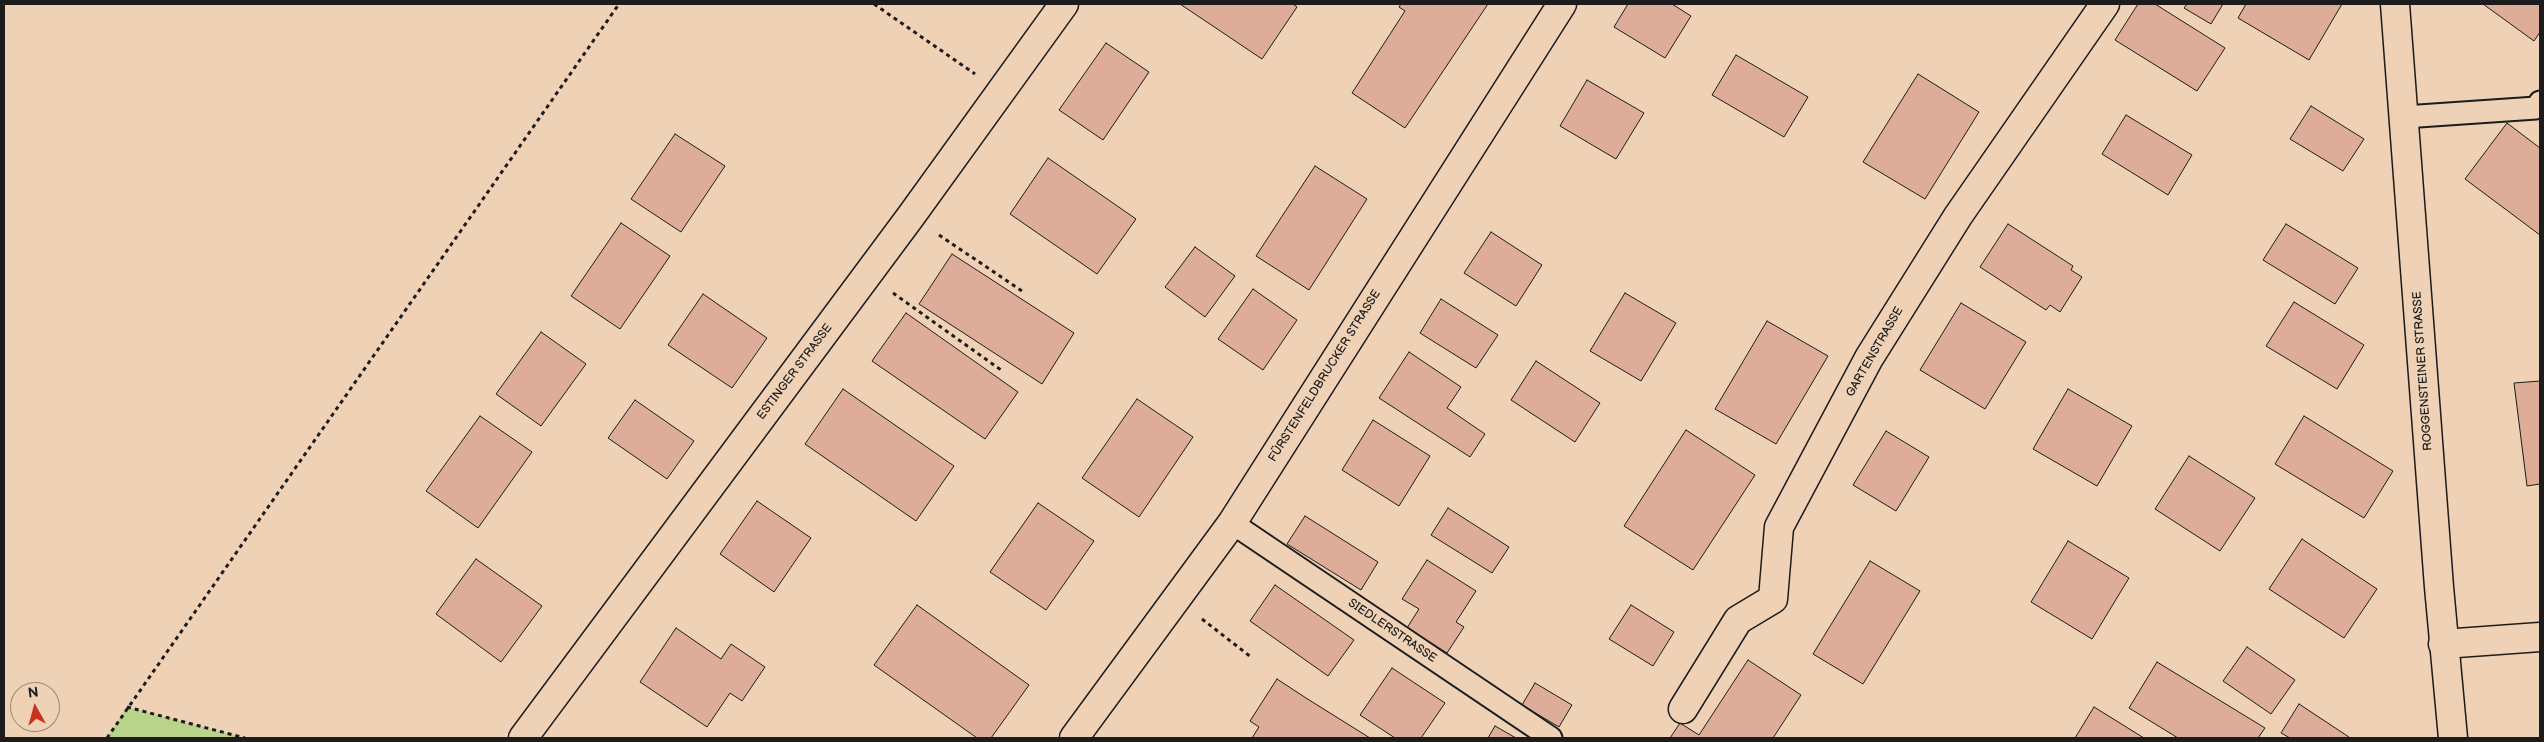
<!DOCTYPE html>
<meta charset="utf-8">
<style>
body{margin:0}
#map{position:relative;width:2544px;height:742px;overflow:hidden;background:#efd2b6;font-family:"Balsamiq Sans",sans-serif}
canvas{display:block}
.frame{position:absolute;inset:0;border:5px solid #1c1c1c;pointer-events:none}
.north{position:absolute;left:10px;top:682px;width:50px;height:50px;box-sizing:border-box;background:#efd2b6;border:1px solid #9b8978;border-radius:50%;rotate:353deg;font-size:14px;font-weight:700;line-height:20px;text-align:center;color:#1c1c1c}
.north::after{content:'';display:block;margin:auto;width:18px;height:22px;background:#c8321e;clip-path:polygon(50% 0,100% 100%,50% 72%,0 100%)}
</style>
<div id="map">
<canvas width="2544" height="742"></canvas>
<div class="frame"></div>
<div class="north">N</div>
</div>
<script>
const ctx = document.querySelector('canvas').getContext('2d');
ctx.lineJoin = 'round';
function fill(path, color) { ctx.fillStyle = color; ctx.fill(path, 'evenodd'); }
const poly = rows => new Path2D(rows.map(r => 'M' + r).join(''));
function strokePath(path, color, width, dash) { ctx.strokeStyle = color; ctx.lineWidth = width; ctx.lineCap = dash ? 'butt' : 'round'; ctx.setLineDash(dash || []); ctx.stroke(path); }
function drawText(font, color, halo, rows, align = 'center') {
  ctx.font = font + ' "Balsamiq Sans",sans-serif'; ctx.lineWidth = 4; ctx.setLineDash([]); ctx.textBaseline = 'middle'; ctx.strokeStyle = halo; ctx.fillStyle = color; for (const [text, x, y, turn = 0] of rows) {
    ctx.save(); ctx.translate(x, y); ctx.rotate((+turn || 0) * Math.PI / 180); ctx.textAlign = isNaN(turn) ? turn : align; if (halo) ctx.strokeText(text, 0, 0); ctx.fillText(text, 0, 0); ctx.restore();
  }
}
fill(poly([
 [127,707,245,738,107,738]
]), '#bad38a');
const building = poly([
 [1180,4,1293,4,1297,7,1262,59,1180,4],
 [1401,4,1488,4,1405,128,1352,93,1405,11,1399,7,1401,4],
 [1628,4,1672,4,1691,16,1665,58,1614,27,1628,4],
 [2138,4,2155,4,2225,48,2197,91,2115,40,2138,4],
 [2187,4,2223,4,2211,24,2184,8,2187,4],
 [2246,4,2342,4,2309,60,2238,18,2246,4],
 [2483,4,2540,4,2540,32,2534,41,2483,4],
 [1106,43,1149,72,1103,140,1059,110,1106,43],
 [1736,55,1808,97,1784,137,1712,95,1736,55],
 [1918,74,1979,112,1925,199,1863,162,1918,74],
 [1587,80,1644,113,1616,159,1560,126,1587,80],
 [2311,106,2364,139,2343,171,2290,139,2311,106],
 [2126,115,2192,155,2168,195,2102,154,2126,115],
 [2507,123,2540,148,2540,235,2465,179,2507,123],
 [675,134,725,166,681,232,631,199,675,134],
 [1048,158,1136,219,1097,274,1010,214,1048,158],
 [1315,166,1367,199,1309,290,1256,256,1315,166],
 [621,223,670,256,620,329,571,296,621,223],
 [2008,224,2073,266,2071,270,2082,277,2060,312,2050,305,2046,310,1980,267,2008,224],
 [2286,224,2358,268,2335,304,2263,260,2286,224],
 [1491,232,1542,265,1516,306,1464,273,1491,232],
 [1195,247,1235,276,1205,317,1165,287,1195,247],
 [952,254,1074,333,1042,384,919,304,952,254],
 [1253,289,1297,320,1263,370,1218,339,1253,289],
 [1625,293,1676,323,1641,381,1590,351,1625,293],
 [703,294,767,338,732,388,668,345,703,294],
 [1441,299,1498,335,1476,368,1420,333,1441,299],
 [2294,302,2364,345,2337,389,2266,346,2294,302],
 [1961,303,2026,342,1985,409,1920,370,1961,303],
 [906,313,1018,392,985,439,872,361,906,313],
 [1767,321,1828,356,1776,444,1715,409,1767,321],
 [541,332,586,364,541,426,496,394,541,332],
 [1409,352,1461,387,1447,408,1485,434,1470,457,1379,398,1409,352],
 [1536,361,1600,403,1575,442,1511,400,1536,361],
 [2540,381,2540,484,2527,486,2514,383,2540,381],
 [843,389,954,466,916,521,805,444,843,389],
 [2068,389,2132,426,2097,486,2033,449,2068,389],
 [1137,399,1193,437,1139,517,1082,478,1137,399],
 [635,400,694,441,667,479,608,438,635,400],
 [480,416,532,452,478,528,426,491,480,416],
 [2304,416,2393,471,2364,518,2275,464,2304,416],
 [1373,420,1430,456,1399,506,1342,470,1373,420],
 [1686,430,1755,475,1693,570,1624,526,1686,430],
 [1886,431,1929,457,1896,511,1853,485,1886,431],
 [2189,456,2255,498,2220,551,2155,509,2189,456],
 [757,501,811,538,774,592,720,554,757,501],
 [1038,503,1094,541,1046,610,990,572,1038,503],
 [1448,508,1509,547,1492,573,1431,535,1448,508],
 [1305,516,1378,562,1361,590,1287,544,1305,516],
 [2302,539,2377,589,2344,638,2269,589,2302,539],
 [2068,541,2129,578,2092,639,2031,602,2068,541],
 [476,559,542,606,501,662,436,614,476,559],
 [1427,560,1476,591,1456,622,1464,627,1447,653,1407,628,1419,609,1402,599,1427,560],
 [1870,561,1920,591,1863,684,1813,654,1870,561],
 [1275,585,1354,640,1328,676,1250,621,1275,585],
 [917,605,1029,685,991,738,977,738,874,665,917,605],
 [1631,605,1674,632,1653,666,1609,639,1631,605],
 [676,628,721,659,731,644,765,667,742,701,730,693,707,727,640,682,676,628],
 [2247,647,2295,680,2271,714,2223,681,2247,647],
 [1748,660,1801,695,1773,738,1670,738,1680,723,1699,735,1748,660],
 [2157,662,2265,728,2258,738,2178,738,2129,708,2157,662],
 [1392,668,1445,703,1421,738,1395,738,1360,715,1392,668],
 [1277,679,1306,698,1370,738,1252,738,1259,727,1250,721,1277,679],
 [1535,683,1572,705,1559,727,1522,705,1535,683],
 [2299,704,2349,737,2348,738,2290,738,2281,733,2299,704],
 [2094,707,2144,738,2075,738,2094,707],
 [1495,726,1516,738,1488,738,1495,726]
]);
fill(building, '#dead9a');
strokePath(building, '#1c1c1c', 1);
const service = poly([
 [2404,117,2536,108,2540,102],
 [1232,523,1551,738]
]);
const minor = poly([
 [2443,644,2540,637],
 [1683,709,1738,620,1773,599,1779,527,1869,358,1958,216,2105,4],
 [523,738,911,216,1064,4]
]);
const secondary = poly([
 [2395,4,2439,587,2453,738],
 [1074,738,1232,523,1562,4]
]);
strokePath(service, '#1c1c1c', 25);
strokePath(minor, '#1c1c1c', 31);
strokePath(secondary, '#1c1c1c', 31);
strokePath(poly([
 [874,4,975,74],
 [939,235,1025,293],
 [893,293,1001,370],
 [1202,619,1251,657],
 [127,707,245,738],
 [107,738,619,4]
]), '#1c1c1c', 3, [4, 4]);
strokePath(service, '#efd2b6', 21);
strokePath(minor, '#efd2b6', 28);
strokePath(secondary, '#efd2b6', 28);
drawText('12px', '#1c1c1c', '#efd2b6', [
 ["GARTENSTRASSE",1875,352,-60],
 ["ROGGENSTEINER STRASSE",2423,371,-94],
 ["ESTINGER STRASSE",795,372,-53],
 ["FÜRSTENFELDBRUCKER STRASSE",1325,376,-58],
 ["SIEDLERSTRASSE",1392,631,34]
]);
</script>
